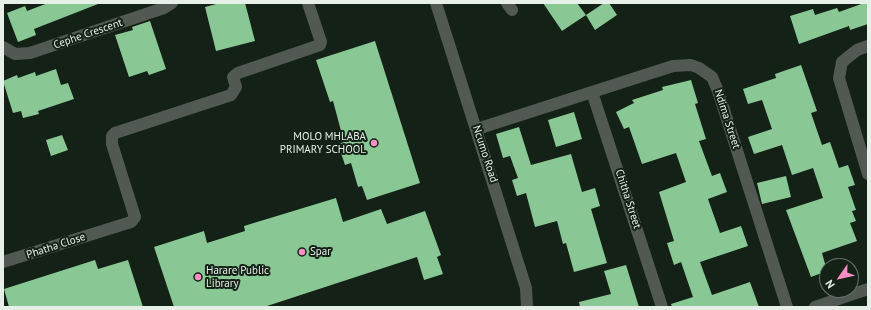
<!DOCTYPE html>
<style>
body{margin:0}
#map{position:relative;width:871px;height:310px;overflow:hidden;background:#132116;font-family:"PT Sans",sans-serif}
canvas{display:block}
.frame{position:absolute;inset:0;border:4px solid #e6efe8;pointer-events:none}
.north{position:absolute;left:819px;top:258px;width:40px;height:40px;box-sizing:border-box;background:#132116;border:1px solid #67736a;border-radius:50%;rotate:236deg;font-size:11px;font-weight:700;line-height:16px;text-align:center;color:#e6efe8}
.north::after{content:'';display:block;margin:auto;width:14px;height:18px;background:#fb8fc4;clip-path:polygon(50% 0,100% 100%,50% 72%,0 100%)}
</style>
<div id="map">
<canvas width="871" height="310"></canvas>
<div class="frame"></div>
<div class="north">N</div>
</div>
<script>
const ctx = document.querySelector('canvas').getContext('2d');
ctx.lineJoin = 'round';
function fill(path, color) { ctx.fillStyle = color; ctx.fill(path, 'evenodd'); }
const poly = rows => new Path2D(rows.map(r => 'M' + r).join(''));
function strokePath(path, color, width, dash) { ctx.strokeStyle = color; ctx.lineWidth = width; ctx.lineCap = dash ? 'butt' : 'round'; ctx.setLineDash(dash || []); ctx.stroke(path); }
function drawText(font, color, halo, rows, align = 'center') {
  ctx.font = font + ' "PT Sans",sans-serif'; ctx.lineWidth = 4; ctx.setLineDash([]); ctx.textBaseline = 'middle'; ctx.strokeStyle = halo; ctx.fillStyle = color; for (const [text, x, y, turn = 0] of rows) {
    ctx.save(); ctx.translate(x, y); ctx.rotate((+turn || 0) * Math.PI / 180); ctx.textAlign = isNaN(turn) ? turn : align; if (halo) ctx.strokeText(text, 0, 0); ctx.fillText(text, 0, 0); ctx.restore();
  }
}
fill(poly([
 [48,3,98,4,34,29,36,35,18,42,7,13,25,6,27,11],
 [220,3,245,3,255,41,216,51,205,7],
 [543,3,577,3,586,15,562,31],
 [604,3,609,3,617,15,595,30,586,15],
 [864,3,868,3,868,24,850,30,849,26,799,44,790,16,813,9,815,15,837,8,839,12],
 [150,21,166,69,149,75,147,71,129,77,115,35,133,30,132,27],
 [375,41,420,183,367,200,362,186,358,187,351,163,345,165,338,144,344,142,333,101,330,102,316,60],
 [801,65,817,111,811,113,822,145,830,142,839,168,848,165,855,185,848,187,856,210,852,211,856,221,850,223,857,241,822,253,827,271,811,277,786,210,823,198,813,168,792,175,782,145,754,154,748,137,772,129,762,100,748,104,743,89,776,78,775,74],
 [56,69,61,85,68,83,74,99,38,111,39,114,23,118,21,111,13,113,3,81,17,75,18,78,35,72,36,76],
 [691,80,698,103,695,104,706,139,699,141,712,176,720,173,727,192,708,199,720,233,741,226,748,246,700,262,712,295,750,282,759,307,672,307,671,304,693,297,681,262,674,265,667,243,674,241,659,192,686,182,676,153,642,164,629,127,624,129,616,112,634,103,632,100,663,90,662,87],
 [574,112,582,139,556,147,548,120],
 [519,127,531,165,571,154,582,192,595,188,600,206,591,209,607,263,574,272,566,243,563,244,557,221,535,227,526,193,517,196,512,180,518,178,510,156,503,158,496,134],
 [62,135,68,150,51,156,46,140],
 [786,176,791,197,762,204,757,183],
 [336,198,343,222,381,209,387,224,425,211,441,255,437,257,443,274,424,280,417,257,264,307,174,307,154,247,204,231,207,243,245,231,244,226],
 [95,260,98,269,128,260,143,307,9,307,4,289],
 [626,265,639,307,580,307,579,302,611,294,604,271]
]), '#89c895');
strokePath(poly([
 [436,3,526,288,527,307],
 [507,3,512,10],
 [868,46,857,50,842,62,839,78,868,174],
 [3,47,15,54,30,53,164,8,172,3],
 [592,92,662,307],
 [477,129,673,66,691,65,699,68,712,77,718,91,787,307],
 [3,262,131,222,135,217,134,214,112,144,112,136,115,133,231,95,236,87,233,77,238,73,320,45,321,42,308,3],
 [815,307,868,289]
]), '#525953', 12);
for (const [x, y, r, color] of [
 [374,143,4,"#fb8fc4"],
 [302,252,4,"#fb8fc4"],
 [198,277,4,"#fb8fc4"]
]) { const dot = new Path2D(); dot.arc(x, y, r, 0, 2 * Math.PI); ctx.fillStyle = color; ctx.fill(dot); strokePath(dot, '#132116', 1.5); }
drawText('11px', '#e6efe8', '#132116', [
 ["Cephe Crescent",88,34,-19],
 ["Ndima Street",727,119,72],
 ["Ncumo Road",485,154,72],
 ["Chitha Street",628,199,72],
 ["Phatha Close",56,246,-18]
]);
drawText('11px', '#e6efe8', '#132116', [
 ["MOLO MHLABA",366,137,"right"],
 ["PRIMARY SCHOOL",366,150,"right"],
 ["Spar",310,252],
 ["Harare Public",206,271],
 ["Library",206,284]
], 'left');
</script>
